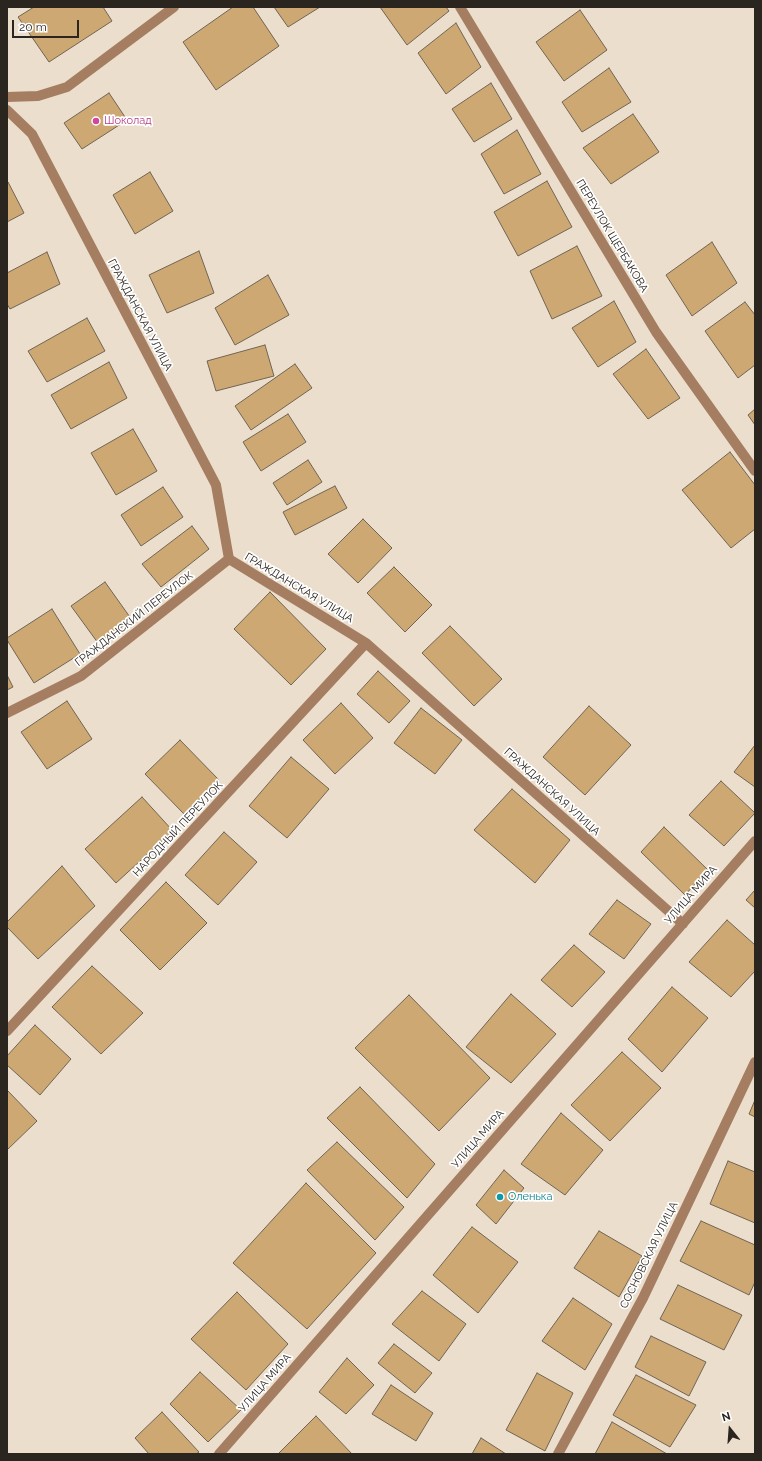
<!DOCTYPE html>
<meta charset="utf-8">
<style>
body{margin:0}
#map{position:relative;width:762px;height:1461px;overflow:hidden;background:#ecdecc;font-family:Raleway,sans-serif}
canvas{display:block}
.frame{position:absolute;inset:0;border:8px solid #2a251f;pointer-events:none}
.north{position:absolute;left:710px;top:1409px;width:40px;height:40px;-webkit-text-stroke:3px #fff;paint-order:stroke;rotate:343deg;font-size:11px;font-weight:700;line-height:16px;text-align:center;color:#2a251f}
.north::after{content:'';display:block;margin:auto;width:14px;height:18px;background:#2a251f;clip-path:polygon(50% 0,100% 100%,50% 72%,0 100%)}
.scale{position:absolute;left:12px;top:20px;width:67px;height:18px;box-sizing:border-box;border:2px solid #2a251f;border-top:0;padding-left:5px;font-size:12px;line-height:14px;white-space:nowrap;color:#2a251f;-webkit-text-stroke:3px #fff;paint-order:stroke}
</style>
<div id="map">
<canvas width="762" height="1461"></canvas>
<div class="frame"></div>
<div class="north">N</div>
<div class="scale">20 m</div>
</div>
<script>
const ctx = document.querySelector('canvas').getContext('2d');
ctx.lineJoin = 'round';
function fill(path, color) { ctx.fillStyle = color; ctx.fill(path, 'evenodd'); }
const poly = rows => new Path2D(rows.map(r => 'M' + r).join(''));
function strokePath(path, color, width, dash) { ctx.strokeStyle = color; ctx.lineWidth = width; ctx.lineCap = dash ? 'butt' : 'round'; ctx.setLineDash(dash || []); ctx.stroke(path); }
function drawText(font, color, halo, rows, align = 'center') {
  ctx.font = font + ' Raleway,sans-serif'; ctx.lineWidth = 3.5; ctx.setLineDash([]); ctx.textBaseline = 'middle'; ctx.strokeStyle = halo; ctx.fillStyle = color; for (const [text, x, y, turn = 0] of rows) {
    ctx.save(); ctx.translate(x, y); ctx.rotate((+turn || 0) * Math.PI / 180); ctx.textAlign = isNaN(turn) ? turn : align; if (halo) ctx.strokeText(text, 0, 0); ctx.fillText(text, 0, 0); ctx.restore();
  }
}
const building = poly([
 [34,7,103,7,112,21,49,62,18,17,34,7],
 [233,7,253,7,279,46,216,90,183,42,233,7],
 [274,7,320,7,288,27,274,7],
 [380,7,446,7,449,11,407,45,380,7],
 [580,10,607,50,564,81,536,42,580,10],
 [456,23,481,67,446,94,418,53,456,23],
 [609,68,631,102,582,132,562,102,609,68],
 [491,83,512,119,474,142,452,109,491,83],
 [109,93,127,120,82,149,64,123,109,93],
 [633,114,659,152,611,184,583,148,633,114],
 [517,130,541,174,504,194,481,154,517,130],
 [150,172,173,211,135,234,113,195,150,172],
 [547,181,572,227,518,256,494,212,547,181],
 [7,182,8,182,24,213,7,222,7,182],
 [712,242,737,283,692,316,666,275,712,242],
 [577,246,602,296,552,319,530,271,577,246],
 [199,251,214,293,167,313,149,275,199,251],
 [47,252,60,284,10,309,7,304,7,273,47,252],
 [268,275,289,315,235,345,215,308,268,275],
 [614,301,636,342,598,367,572,328,614,301],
 [745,302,755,315,755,365,738,378,705,331,745,302],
 [87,318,105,351,47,382,28,351,87,318],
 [265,345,274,376,216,391,207,361,265,345],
 [646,349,680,398,648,419,613,374,646,349],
 [109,362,127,398,71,429,51,395,109,362],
 [295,364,312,388,251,430,235,406,295,364],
 [755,409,755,425,748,415,755,409],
 [288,414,306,442,261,471,243,442,288,414],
 [133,429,157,471,116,495,91,453,133,429],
 [730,452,755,485,755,529,731,548,682,490,730,452],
 [308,460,322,482,287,505,273,483,308,460],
 [335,486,347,508,295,535,283,512,335,486],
 [163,487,183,517,141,546,121,515,163,487],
 [363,519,392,548,358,583,328,554,363,519],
 [192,526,209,549,161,587,142,564,192,526],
 [394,567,432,605,405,632,367,593,394,567],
 [105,582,132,620,98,643,71,606,105,582],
 [270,592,326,649,291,685,234,629,270,592],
 [52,609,80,654,34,683,7,640,7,638,52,609],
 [450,626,502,679,474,706,422,653,450,626],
 [378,671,410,701,389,723,357,694,378,671],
 [7,675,13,687,7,690,7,675],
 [67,701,92,739,47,769,21,732,67,701],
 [341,703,373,738,335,774,303,740,341,703],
 [589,706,631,745,585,795,543,757,589,706],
 [421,708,462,740,435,774,394,743,421,708],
 [180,740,219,780,184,814,145,774,180,740],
 [755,745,755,787,734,772,755,745],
 [291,757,329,789,287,838,249,806,291,757],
 [721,781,755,813,724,846,689,815,721,781],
 [512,789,570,840,535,883,474,830,512,789],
 [142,797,173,831,116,883,85,849,142,797],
 [664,827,708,870,685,895,641,852,664,827],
 [224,832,257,862,218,905,185,875,224,832],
 [62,866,95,906,38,959,7,927,7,922,62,866],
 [166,882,207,923,160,970,120,930,166,882],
 [755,890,755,908,746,900,755,890],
 [617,900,651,924,624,959,589,934,617,900],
 [727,920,755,945,755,971,731,997,689,962,727,920],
 [574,945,605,972,572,1007,541,980,574,945],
 [92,966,143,1013,101,1054,52,1007,92,966],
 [672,987,708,1018,662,1072,628,1039,672,987],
 [511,994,556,1034,511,1083,466,1047,511,994],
 [409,995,490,1078,439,1131,355,1048,409,995],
 [35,1025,71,1059,40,1095,7,1065,7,1056,35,1025],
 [622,1052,661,1088,610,1141,571,1105,622,1052],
 [360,1087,435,1164,407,1198,327,1118,360,1087],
 [7,1090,37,1121,7,1150,7,1090],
 [755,1100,755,1117,749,1114,755,1100],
 [561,1113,603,1150,565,1195,521,1164,561,1113],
 [337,1142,404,1207,375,1240,307,1170,337,1142],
 [728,1161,755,1172,755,1223,710,1204,728,1161],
 [504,1170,524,1188,496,1224,476,1205,504,1170],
 [306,1183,376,1253,307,1329,233,1263,306,1183],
 [701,1221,755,1245,755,1282,749,1295,680,1261,701,1221],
 [472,1227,518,1262,478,1313,433,1275,472,1227],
 [599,1231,642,1256,619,1297,574,1268,599,1231],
 [678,1285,742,1315,724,1350,660,1319,678,1285],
 [422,1291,466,1324,439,1361,392,1324,422,1291],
 [237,1292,288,1344,246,1390,191,1339,237,1292],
 [573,1298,612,1324,585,1370,542,1341,573,1298],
 [651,1336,706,1362,689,1396,635,1367,651,1336],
 [394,1344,432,1373,415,1393,378,1363,394,1344],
 [347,1358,374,1385,346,1414,319,1392,347,1358],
 [200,1372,241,1410,208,1442,170,1404,200,1372],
 [537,1373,573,1393,545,1451,506,1430,537,1373],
 [636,1375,696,1405,670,1447,613,1415,636,1375],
 [391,1385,433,1413,416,1441,372,1414,391,1385],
 [162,1412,199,1452,196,1454,149,1454,135,1438,162,1412],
 [316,1416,352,1454,278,1454,316,1416],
 [612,1422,667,1454,595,1454,612,1422],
 [481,1438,506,1454,472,1454,481,1438]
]);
fill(building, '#cda873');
strokePath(building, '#706454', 1);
strokePath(poly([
 [460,7,656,332,755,471],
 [7,97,38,96,67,87,174,7],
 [7,110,32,134,216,485,229,559,366,643,683,924],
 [7,713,81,676,229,559],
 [7,1031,366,643],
 [219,1454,755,841],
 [558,1454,643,1298,755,1062]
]), '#a57d61', 10);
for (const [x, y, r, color] of [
 [96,121,4,"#d1479c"],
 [500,1197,4,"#0f9aa8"]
]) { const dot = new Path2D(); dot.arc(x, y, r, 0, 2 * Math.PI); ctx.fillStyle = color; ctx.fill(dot); strokePath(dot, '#fff', 1.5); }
drawText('11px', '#b23c85', '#fff', [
 ["Шоколад",104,121]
], 'left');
drawText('11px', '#2a251f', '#fff', [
 ["ПЕРЕУЛОК ЩЕРБАКОВА",612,236,59],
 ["ГРАЖДАНСКАЯ УЛИЦА",140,315,62],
 ["ГРАЖДАНСКАЯ УЛИЦА",299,588,31],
 ["ГРАЖДАНСКИЙ ПЕРЕУЛОК",134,619,-38],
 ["ГРАЖДАНСКАЯ УЛИЦА",552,792,42],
 ["НАРОДНЫЙ ПЕРЕУЛОК",178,829,-47],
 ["УЛИЦА МИРА",691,895,-49],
 ["УЛИЦА МИРА",478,1139,-49],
 ["СОСНОВСКАЯ УЛИЦА",649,1255,-64],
 ["УЛИЦА МИРА",265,1383,-49]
]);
drawText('11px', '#0d838f', '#fff', [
 ["Оленька",508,1197]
], 'left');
</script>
